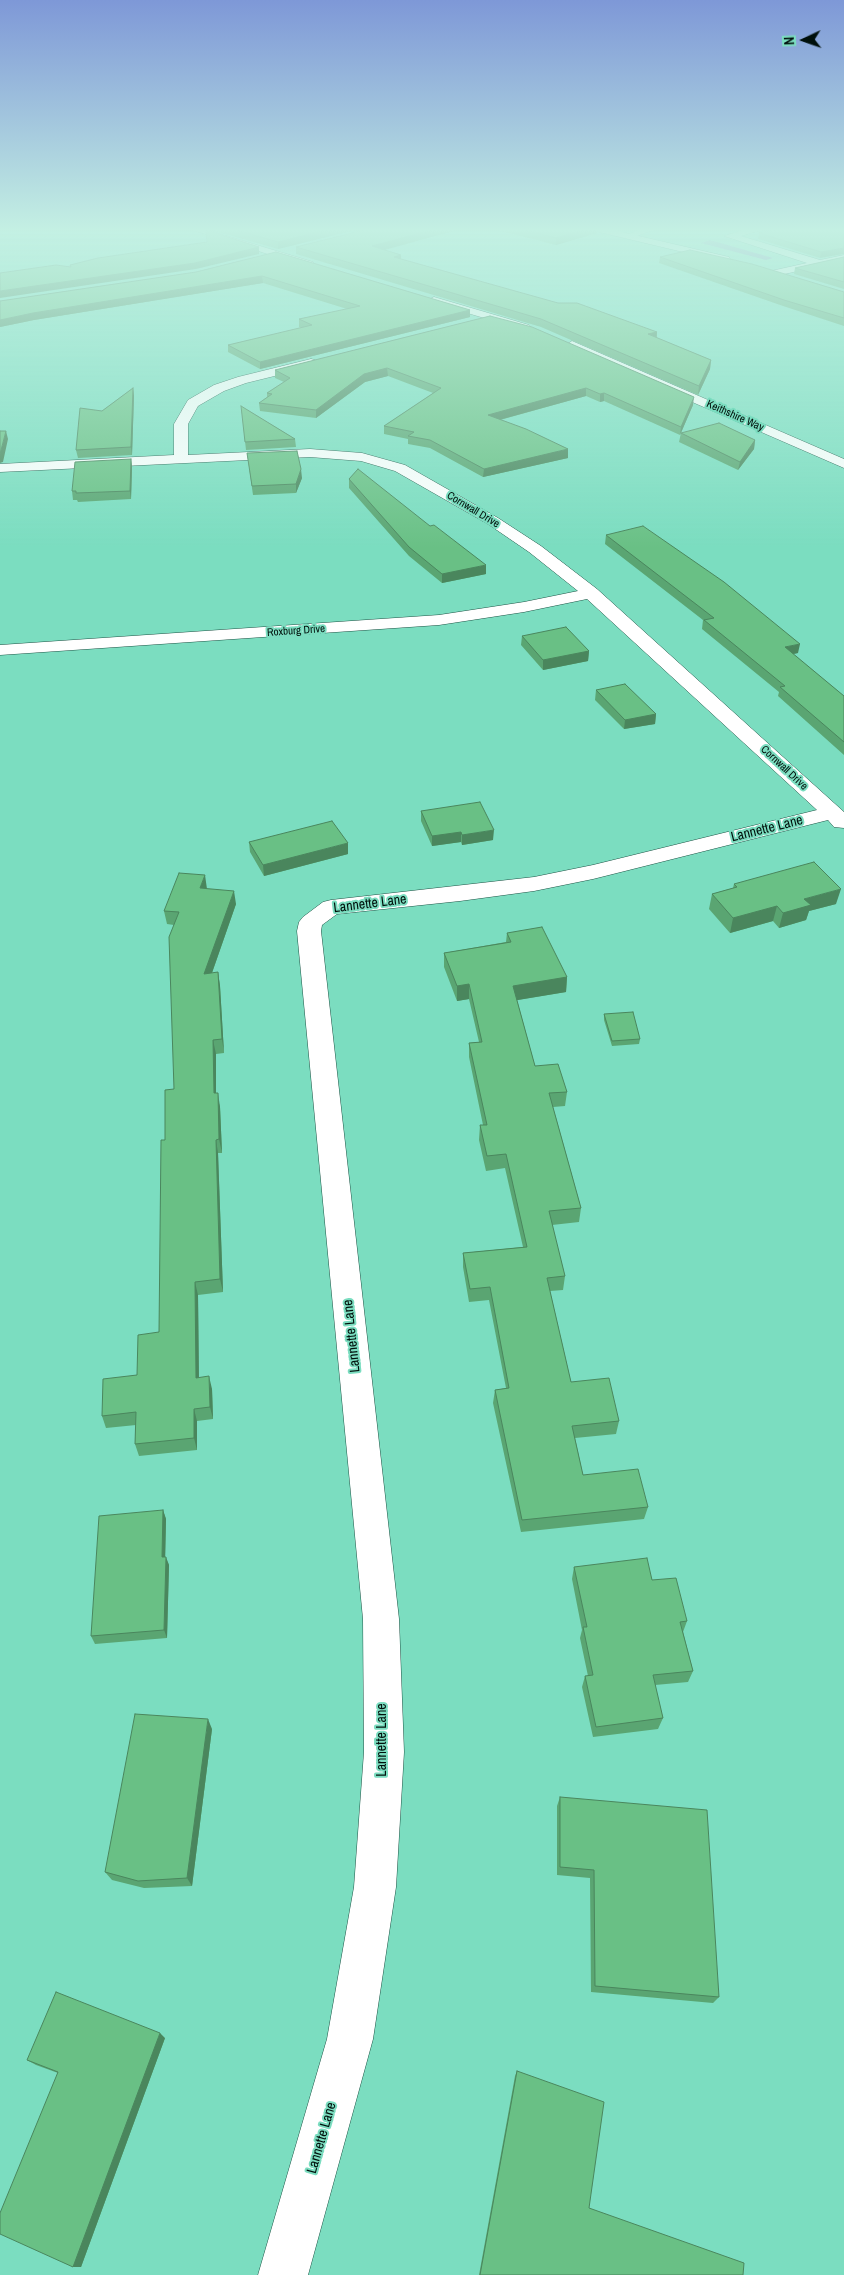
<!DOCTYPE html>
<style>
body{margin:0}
#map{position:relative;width:844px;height:2275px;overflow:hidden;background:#7bddc0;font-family:"Archivo Narrow",sans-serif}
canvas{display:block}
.north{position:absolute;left:779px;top:15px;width:50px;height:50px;-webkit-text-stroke:4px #7bddc0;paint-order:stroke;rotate:267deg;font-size:14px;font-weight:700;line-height:20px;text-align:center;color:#00100b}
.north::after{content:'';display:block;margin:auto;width:18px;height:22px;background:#00100b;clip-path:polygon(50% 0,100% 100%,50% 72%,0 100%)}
</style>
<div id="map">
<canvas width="844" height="2275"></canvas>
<div class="north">N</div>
</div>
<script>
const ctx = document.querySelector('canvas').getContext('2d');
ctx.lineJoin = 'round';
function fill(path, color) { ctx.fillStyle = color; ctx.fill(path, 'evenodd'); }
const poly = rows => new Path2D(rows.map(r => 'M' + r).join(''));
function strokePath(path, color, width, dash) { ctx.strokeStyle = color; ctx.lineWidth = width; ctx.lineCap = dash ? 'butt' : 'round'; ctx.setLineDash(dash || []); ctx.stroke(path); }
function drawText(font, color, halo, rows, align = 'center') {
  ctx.font = font + ' "Archivo Narrow",sans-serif'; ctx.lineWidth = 4; ctx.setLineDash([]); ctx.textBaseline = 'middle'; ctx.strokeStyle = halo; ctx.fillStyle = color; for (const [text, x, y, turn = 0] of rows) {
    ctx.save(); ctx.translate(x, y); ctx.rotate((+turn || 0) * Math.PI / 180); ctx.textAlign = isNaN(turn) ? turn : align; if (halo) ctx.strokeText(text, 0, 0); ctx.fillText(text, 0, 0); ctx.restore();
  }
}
fill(poly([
 [710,240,773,258,766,260,701,243]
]), '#806ebe');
const minor = poly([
 [193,230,207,230,313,262,314,264,309,267,305,266,193,230],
 [639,230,653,230,629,239,624,236,639,230],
 [744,230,761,230,741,236,820,260,844,255,844,261,775,276,771,275,771,271,807,263,724,236,744,230],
 [434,297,529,325,531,327,525,330,430,302,428,300,434,297],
 [572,341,844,459,844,468,568,348,566,345,572,341],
 [311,359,315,360,317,363,315,366,246,383,224,391,198,406,188,424,188,455,310,449,362,453,405,465,498,518,541,546,597,589,844,812,844,828,834,827,828,820,593,879,534,891,460,901,337,914,322,925,321,931,399,1619,404,1752,396,1887,373,2039,308,2275,258,2275,327,2039,354,1887,364,1752,363,1619,297,931,299,922,303,917,323,902,331,900,534,877,593,865,817,810,587,599,524,612,439,625,0,655,0,645,439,615,524,602,578,591,529,552,488,524,395,471,361,461,310,457,0,472,0,464,174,455,174,424,188,400,214,385,238,377,311,359]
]);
const major = poly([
 [597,230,613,230,729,257,730,259,725,262,599,232,597,230]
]);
strokePath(minor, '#1e5345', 1);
strokePath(major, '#1e5345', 1);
fill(minor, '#fff');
fill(major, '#fff');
fill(poly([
 [211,230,355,230,278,249],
 [364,230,453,230,453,231,385,250,401,259,657,332,657,338,711,360,710,369,698,395,541,327,296,254,296,247],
 [497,230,597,230,597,233,556,245],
 [844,230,820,258,758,239,759,233],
 [276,252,470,310,470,317,260,369,228,352,228,345,301,328,299,327,299,319,347,309,263,283,34,320,0,327,0,301,196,272],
 [660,257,844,292,844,326,783,306,659,263],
 [844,257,844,289,794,274,795,268],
 [490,316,693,405,680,435,604,401,600,402,586,396,500,420,568,458,483,477,430,448,408,444,408,439,384,434,384,426,433,393,388,376,365,382,316,418,260,411,259,403,267,397,267,393,284,382,275,378,275,370],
 [133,388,134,396,132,455,78,458,76,450,102,411],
 [241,406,295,439,296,447,246,450],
 [681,433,755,440,754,449,738,470,679,442],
 [247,453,302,478,296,493,253,495],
 [131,459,132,467,131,499,78,502,77,500,73,500,72,491],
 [349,479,486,574,442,583,409,556,349,488],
 [606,535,798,653,793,654,844,696,844,755,778,696,779,692,702,629,703,620,605,544],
 [522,636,589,651,588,661,543,670,521,645],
 [596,690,656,714,655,724,624,729,595,700],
 [421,811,493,840,462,845,461,842,432,846,421,821],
 [249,842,348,854,264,876,250,852],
 [734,884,836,904,809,911,806,920,779,928,773,921,730,933,709,909,712,894,733,888],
 [207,889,236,904,212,973,218,972,220,986,224,1053,216,1054,216,1093,220,1107,222,1153,218,1153,223,1292,198,1295,199,1378,212,1389,213,1419,197,1421,197,1450,139,1456,135,1444,136,1425,106,1428,102,1416,137,1375,159,1332,165,1140,174,1089,174,925,167,924,164,911],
 [507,933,567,977,566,992,517,1000,535,1066,567,1092,565,1106,553,1107,581,1208,579,1222,552,1225,565,1276,563,1290,550,1291,571,1382,619,1421,616,1434,575,1438,583,1475,648,1507,644,1519,521,1532,493,1403,495,1390,506,1388,489,1300,469,1302,463,1267,463,1253,523,1247,505,1168,486,1171,479,1140,480,1125,483,1125,469,1057,469,1043,479,1042,469,999,457,1001,444,967,444,953,506,942],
 [604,1014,640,1039,639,1044,612,1046,604,1020],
 [163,1510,166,1519,165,1557,169,1565,167,1638,95,1644,91,1636],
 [574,1567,652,1580,687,1621,683,1632,693,1671,688,1682,655,1685,663,1718,658,1729,593,1737,582,1687,585,1676,588,1676,580,1638,582,1630,572,1579],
 [212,1729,192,1886,144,1888,112,1880,105,1872],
 [560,1797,719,1997,713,2003,591,1992,590,1878,557,1875,557,1806],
 [165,2038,81,2267,73,2267,58,2073,36,2065,27,2060],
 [517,2071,589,2208,743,2275,479,2275,515,2076]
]), '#5aa572');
fill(poly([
 [326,230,355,230,278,249,278,242],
 [432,230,453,230,453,231,372,253,372,246],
 [583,230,597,230,597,233,556,245,556,238],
 [259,247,259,254,196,269,0,298,0,291],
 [844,248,844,254,820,258,821,252],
 [401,255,401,262,394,257],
 [262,276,263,283,34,320,0,327,0,320,33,313],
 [470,310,470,317,260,369,260,362],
 [657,332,656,340,648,334],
 [711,360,710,369,698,395,699,386],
 [387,368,388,376,365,382,316,418,316,410,364,374],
 [133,388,134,396,132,455,131,447],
 [586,388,586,396,488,423,488,415],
 [604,393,604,401,600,402,600,394],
 [694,397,693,405,680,435,681,427],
 [6,431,8,439,3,462,0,463,0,454],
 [755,440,754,449,738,470,740,462],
 [568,449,568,458,483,477,484,469],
 [131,459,132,467,131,499,130,491],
 [301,469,302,478,296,493,296,484],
 [486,565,486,574,442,583,442,574],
 [800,644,798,653,783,656,785,647],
 [589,651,588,661,543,670,543,660],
 [656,714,655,724,624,729,625,720],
 [494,830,493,840,462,845,462,835],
 [461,832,461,842,432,846,432,836],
 [348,843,348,854,264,876,263,865],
 [205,875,207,889,200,888],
 [841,889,836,904,809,911,806,920,779,928,783,913,804,899],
 [234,891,236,904,207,987,204,974],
 [777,906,773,921,730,933,733,918],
 [218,972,220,986,224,1053,222,1039],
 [567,977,566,992,512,1001,513,986],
 [469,984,469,999,457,1001,457,986],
 [213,1040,216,1054,216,1107,214,1093],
 [218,1093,220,1107,222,1153,219,1139],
 [216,1140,218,1153,223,1292,220,1279],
 [195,1282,198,1295,199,1390,196,1378],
 [209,1376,212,1389,213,1419,210,1407],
 [194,1409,197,1421,197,1450,194,1438],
 [163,1510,166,1519,165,1566,162,1557],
 [166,1557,169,1565,167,1638,164,1630],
 [208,1719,212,1729,192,1886,187,1878],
 [160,2033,165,2038,81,2267,73,2267]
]), '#4a865d');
const building = poly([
 [206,230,259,247,195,263,0,291,0,273,56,265,71,267,70,265,98,258,207,242,206,230],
 [236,230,326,230,278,242,236,230],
 [364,230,432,230,372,246,401,255,394,257,558,303,577,303,657,332,648,334,711,360,699,386,541,319,296,247,364,230],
 [525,230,583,230,556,238,525,230],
 [774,230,844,230,844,248,821,252,759,233,774,230],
 [690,250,752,264,844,292,844,318,784,300,660,257,690,250],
 [276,252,470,310,260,362,228,345,312,325,299,319,360,306,262,276,33,313,0,320,0,301,196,272,276,252],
 [844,257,844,282,795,268,844,257],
 [490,316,532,327,694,397,681,427,604,393,600,394,586,388,488,415,526,429,568,449,484,469,430,440,408,436,414,432,384,426,441,388,387,368,364,374,316,410,259,403,272,394,267,393,290,378,275,370,490,316],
 [133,388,131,447,76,450,80,408,102,411,133,388],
 [241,406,295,439,245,442,241,406],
 [719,423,755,440,740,462,681,433,719,423],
 [0,431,6,431,0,454,0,431],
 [297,451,301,469,296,484,252,486,247,453,297,451],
 [131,459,130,491,76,493,76,491,72,491,75,462,131,459],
 [358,469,430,526,434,525,486,565,442,574,409,547,349,479,358,469],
 [643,526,724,582,800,644,785,647,844,696,844,742,780,687,785,686,704,620,714,618,606,535,643,526],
 [566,627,589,651,543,660,522,636,566,627],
 [625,684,656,714,625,720,596,690,625,684],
 [480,802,494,830,462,835,461,832,432,836,421,811,480,802],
 [332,821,348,843,263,865,249,842,332,821],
 [814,862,841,889,804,899,811,905,783,913,777,906,733,918,712,894,737,887,734,884,814,862],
 [179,873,205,875,200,888,234,891,204,974,218,972,222,1039,213,1040,214,1093,218,1093,219,1139,216,1140,220,1279,195,1282,196,1378,209,1376,210,1407,194,1409,194,1438,135,1444,136,1412,102,1416,103,1379,137,1375,138,1335,159,1332,161,1140,165,1140,165,1090,174,1089,169,937,179,912,164,911,179,873],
 [542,927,567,977,513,986,535,1066,558,1064,567,1092,549,1093,581,1208,549,1211,565,1276,547,1278,571,1382,609,1378,619,1421,572,1426,583,1475,638,1469,648,1507,522,1520,495,1390,509,1388,490,1287,470,1289,463,1253,527,1247,506,1154,487,1156,480,1125,487,1125,469,1043,482,1042,469,984,457,986,444,953,511,942,507,933,542,927],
 [633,1012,640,1039,612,1041,604,1014,633,1012],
 [163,1510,162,1557,166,1557,164,1630,91,1636,99,1516,163,1510],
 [647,1558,652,1580,676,1578,687,1621,680,1622,693,1671,653,1675,663,1718,596,1727,585,1676,593,1675,583,1627,587,1627,574,1567,647,1558],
 [135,1714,208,1719,187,1878,138,1881,105,1872,135,1714],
 [560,1797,707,1810,719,1997,595,1986,594,1870,560,1867,560,1797],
 [56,1992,160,2033,73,2267,0,2234,0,2213,58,2072,27,2060,56,1992],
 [517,2071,604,2102,589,2208,744,2263,743,2275,480,2275,517,2071]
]);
fill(building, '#69c085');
strokePath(building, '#4a865d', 1);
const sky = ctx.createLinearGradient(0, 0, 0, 548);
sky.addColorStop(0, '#7e98d7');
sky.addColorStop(0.42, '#c4f0e3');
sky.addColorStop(1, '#c4f0e300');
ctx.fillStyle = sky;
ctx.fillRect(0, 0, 844, 548);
drawText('11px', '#00100b', '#7bddc0', [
 ["Keithshire Way",735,416,24],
 ["Cornwall Drive",473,510,31],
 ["Roxburg Drive",296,631,-4],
 ["Cornwall Drive",784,768,43]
]);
drawText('14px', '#00100b', '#7bddc0', [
 ["Lannette Lane",767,829,-14],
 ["Lannette Lane",370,904,-7],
 ["Lannette Lane",352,1336,-96],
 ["Lannette Lane",382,1740,-90],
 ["Lannette Lane",322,2138,-74]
]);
</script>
